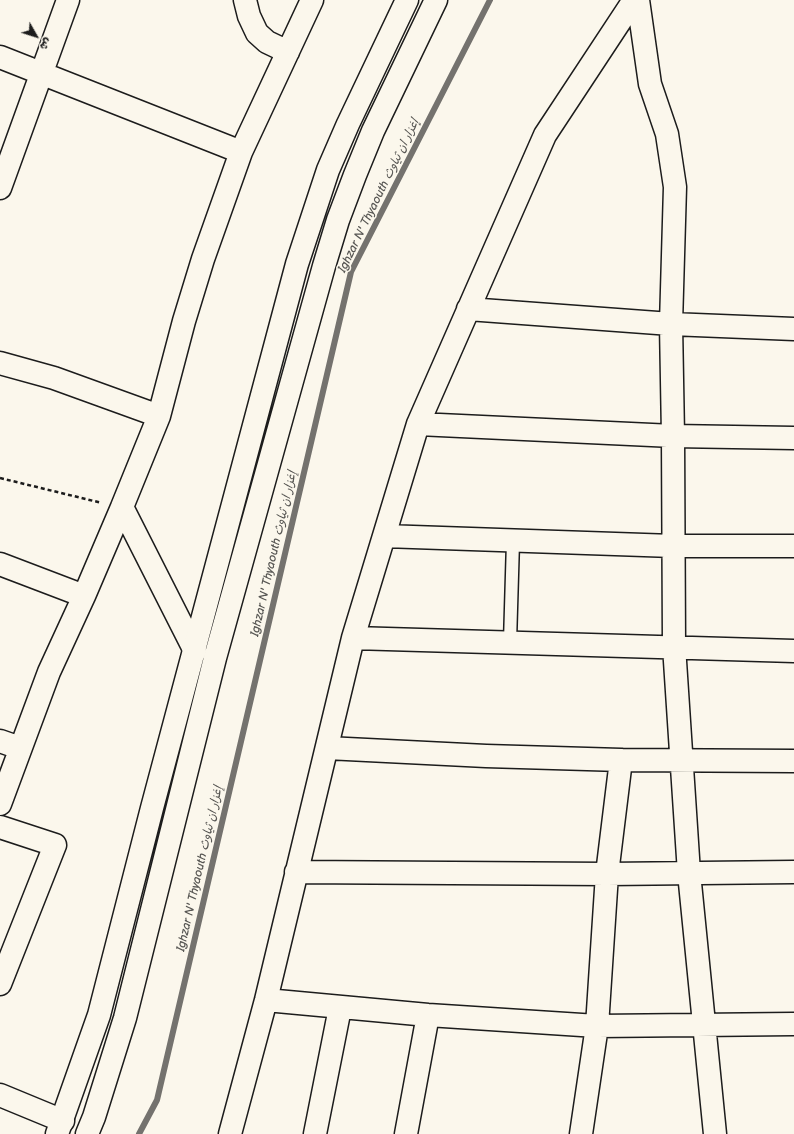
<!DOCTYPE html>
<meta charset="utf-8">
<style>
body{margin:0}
#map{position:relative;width:794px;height:1134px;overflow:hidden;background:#fbf7ec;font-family:"Balsamiq Sans","Playpen Sans Arabic",sans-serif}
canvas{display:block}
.north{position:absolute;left:16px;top:16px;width:40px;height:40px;-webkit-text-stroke:3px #fbf7ec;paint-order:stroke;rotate:129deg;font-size:11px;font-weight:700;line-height:16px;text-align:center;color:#1c1c1c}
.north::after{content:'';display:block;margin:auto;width:14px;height:18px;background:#1c1c1c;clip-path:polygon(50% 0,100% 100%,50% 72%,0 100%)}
</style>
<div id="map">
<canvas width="794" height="1134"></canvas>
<div class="north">ش</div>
</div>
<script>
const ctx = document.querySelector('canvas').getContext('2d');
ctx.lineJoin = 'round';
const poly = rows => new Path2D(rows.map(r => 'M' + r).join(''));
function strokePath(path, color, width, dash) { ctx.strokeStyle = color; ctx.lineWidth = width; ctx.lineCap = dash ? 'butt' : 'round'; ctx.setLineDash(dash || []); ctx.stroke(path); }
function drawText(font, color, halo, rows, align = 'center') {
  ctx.font = font + ' "Balsamiq Sans","Playpen Sans Arabic",sans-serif'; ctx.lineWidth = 3; ctx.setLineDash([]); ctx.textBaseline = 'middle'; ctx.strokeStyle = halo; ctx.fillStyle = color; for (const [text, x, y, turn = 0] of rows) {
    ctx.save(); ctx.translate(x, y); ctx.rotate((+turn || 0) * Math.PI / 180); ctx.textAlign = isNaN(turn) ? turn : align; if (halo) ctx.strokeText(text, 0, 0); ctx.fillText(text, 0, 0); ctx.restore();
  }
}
strokePath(poly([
 [139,1134,157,1100,351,272,490,0]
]), '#74726e', 6);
const service = poly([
 [510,642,513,541]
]);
const minor = poly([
 [245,0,249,16,257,33,267,42,288,52],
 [638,0,650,84,667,134,675,187,671,324,673,436,674,646,689,873,715,1134],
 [0,57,241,152],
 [0,188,68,0],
 [468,309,671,324,794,329],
 [0,363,54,378,159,416],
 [418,424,673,436,794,438],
 [384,536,673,546,794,546],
 [0,564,84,596],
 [353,638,794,651],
 [195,651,122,507,159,416,184,321,203,259,241,152,312,0],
 [0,741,20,748],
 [327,748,486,756,621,760,794,761],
 [0,804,49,672,84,596,122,507],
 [0,827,55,845,0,984],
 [296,872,607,874,794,872],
 [266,1000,428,1015,597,1026,794,1024],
 [0,1095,63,1121],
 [230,1134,266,1000,353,638,418,424,545,135,634,0],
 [315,1134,340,1008],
 [406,1134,428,1015],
 [581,1134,597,1026,607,874,621,760]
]);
const tertiary = poly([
 [57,1134,99,1015,152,808,297,264,328,170,348,124,407,0],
 [87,1134,94,1117,125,1018,215,658,324,266,338,220,355,175,373,131,436,0]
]);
strokePath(service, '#1c1c1c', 15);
strokePath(minor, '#1c1c1c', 25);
strokePath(tertiary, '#1c1c1c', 25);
strokePath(poly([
 [0,478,102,503]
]), '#1c1c1c', 2.5, [4, 3]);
strokePath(service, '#fbf7ec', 12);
strokePath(minor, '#fbf7ec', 22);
strokePath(tertiary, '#fbf7ec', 22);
drawText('italic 12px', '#575653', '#fbf7ec', [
 ["Ighzar N' Thyaouth إغزار ان ثياوث",379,196,-64],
 ["Ighzar N' Thyaouth إغزار ان ثياوث",274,554,-77],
 ["Ighzar N' Thyaouth إغزار ان ثياوث",200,869,-77]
]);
</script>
